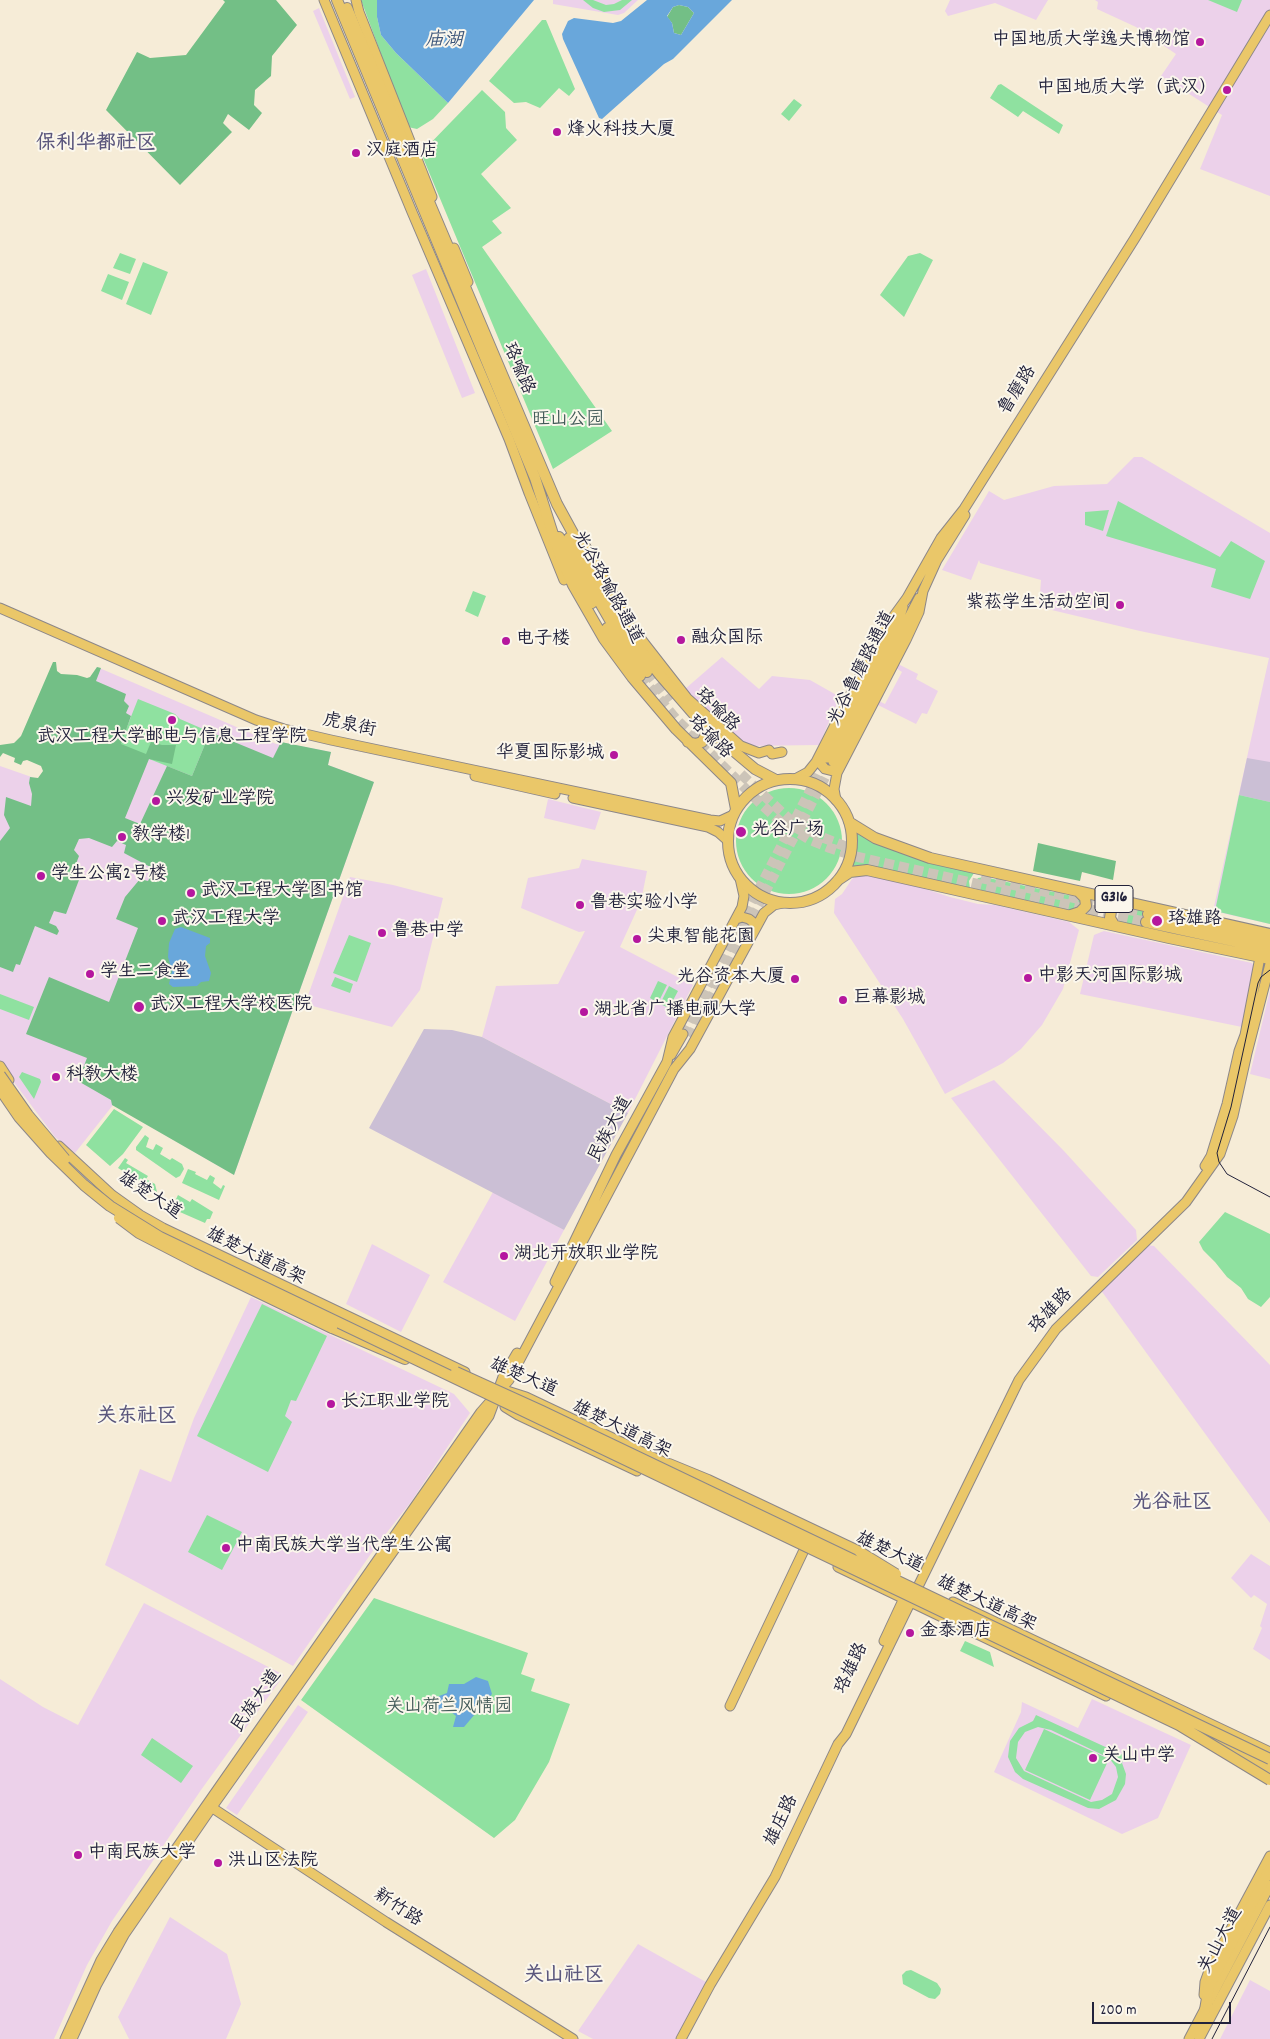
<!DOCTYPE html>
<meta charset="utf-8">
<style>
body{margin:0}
#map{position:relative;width:1270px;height:2039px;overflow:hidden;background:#f6ecd7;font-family:Dekko,sans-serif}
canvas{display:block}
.scale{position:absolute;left:1092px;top:2002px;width:139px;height:22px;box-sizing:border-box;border:2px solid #22223b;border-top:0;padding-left:6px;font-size:15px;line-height:18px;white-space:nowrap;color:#22223b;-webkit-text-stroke:4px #fbf7ec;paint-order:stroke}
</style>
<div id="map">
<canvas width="1270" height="2039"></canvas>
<div class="scale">200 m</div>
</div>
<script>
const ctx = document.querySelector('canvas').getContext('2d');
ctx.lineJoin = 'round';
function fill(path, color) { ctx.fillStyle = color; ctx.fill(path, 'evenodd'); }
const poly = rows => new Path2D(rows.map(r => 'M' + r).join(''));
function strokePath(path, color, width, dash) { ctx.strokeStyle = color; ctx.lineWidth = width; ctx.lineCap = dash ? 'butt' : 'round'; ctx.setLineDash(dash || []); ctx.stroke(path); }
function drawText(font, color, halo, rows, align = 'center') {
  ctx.font = font + ' Dekko,"LXGW WenKai TC",sans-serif'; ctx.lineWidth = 4; ctx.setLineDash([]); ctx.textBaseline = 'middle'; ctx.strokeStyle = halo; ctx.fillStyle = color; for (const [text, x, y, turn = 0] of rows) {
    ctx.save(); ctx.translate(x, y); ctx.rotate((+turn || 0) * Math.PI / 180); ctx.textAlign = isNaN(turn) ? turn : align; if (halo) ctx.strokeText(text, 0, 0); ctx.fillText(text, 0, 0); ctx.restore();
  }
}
fill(poly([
 [553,0,638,0,624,13,618,15,553,4],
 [950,0,1048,0,1036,20,995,3,948,16,945,11],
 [1095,0,1270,0,1270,196,1200,169,1222,115,1161,76,1176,54,1136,27,1097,9,1098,2],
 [319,8,355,97,350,99,313,11],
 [426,269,475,393,462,398,412,275],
 [1134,457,1142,457,1270,533,1270,924,1213,911,1269,658,1140,631,1039,607,1041,580,980,563,979,560,971,580,942,570,989,491,1004,500,1054,486,1107,484],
 [722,657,759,689,772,676,810,680,840,697,819,745,742,746,685,689],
 [898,664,918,674,916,679,938,691,927,714,922,713,916,724,876,704,879,701,885,704,902,672,896,668],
 [97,667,276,744,281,742,331,752,328,765,374,782,234,1175,113,1105,75,1153,55,1137,13,1081,0,1060,0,766,43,781],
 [548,799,601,812,595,830,544,818],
 [582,859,647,871,641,901,620,947,693,985,628,1113,482,1037,496,986,558,984,585,931,579,932,521,908,528,878,579,868],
 [866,873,907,883,950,897,978,904,995,905,1069,922,1079,930,1063,989,1042,1025,1021,1049,1003,1063,945,1094,903,1019,834,913,835,899,842,894,852,879,858,875],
 [350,877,393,885,443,898,420,990,392,1027,305,1004],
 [1104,931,1252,963,1255,969,1242,1027,1080,994,1094,935],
 [1270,990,1270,1079,1250,1074],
 [994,1080,1064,1151,1136,1230,1137,1240,1098,1277,1091,1276,951,1098],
 [493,1192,564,1230,515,1321,443,1282],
 [372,1244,430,1275,401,1332,346,1304],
 [1146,1245,1154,1246,1270,1365,1270,1523,1100,1289],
 [251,1297,454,1394,470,1413,411,1502,377,1545,293,1666,105,1565,140,1469,171,1482,194,1418],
 [1251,1554,1270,1566,1270,1660,1253,1649,1262,1628,1260,1626,1267,1604,1254,1595,1251,1598,1231,1578],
 [144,1603,284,1675,201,1790,112,1921,87,1965,54,2039,0,2039,0,1679,43,1707,78,1725],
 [1092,1699,1191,1745,1158,1818,1122,1834,994,1772,1021,1712,1022,1702,1078,1728],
 [298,1705,308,1712,237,1815,226,1808],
 [170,1917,227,1954,241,2004,226,2039,129,2039,118,2017],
 [638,1944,706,1982,675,2039,593,2039,578,2031],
 [1250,1980,1270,1991,1270,2039,1220,2039]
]), '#ecd1ea');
fill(poly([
 [1247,758,1270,762,1270,802,1239,795],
 [424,1029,452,1030,482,1037,628,1113,564,1230,369,1128]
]), '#cbbfd5');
fill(poly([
 [361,0,377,0,377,17,381,35,396,53,448,103,433,119,417,129,408,127],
 [583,0,593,0,606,5,614,4,622,0,632,0,620,10,604,12,593,8],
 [1208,0,1242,0,1237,12],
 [542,20,546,20,575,89,569,96,559,88,540,108,526,102,514,103,489,81],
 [1001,84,1063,125,1059,134,1023,111,1018,117,990,98,998,85],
 [482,90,505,112,506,128,517,140,481,174,511,208,492,221,502,233,482,247,612,431,553,469,421,153],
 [794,99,802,105,789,121,781,114],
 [120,253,136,259,130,274,113,268],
 [920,253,933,260,904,317,880,295,908,256],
 [143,262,168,272,151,315,126,304],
 [108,274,129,282,122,300,101,291],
 [1118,501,1220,557,1231,541,1265,561,1250,599,1211,587,1216,569,1106,536],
 [1109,510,1103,531,1085,525,1085,512],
 [473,591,486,596,478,617,465,611],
 [138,699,175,714,180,719,210,732,192,776,119,747],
 '736 841a53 53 0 1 1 106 0a53 53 0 1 1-106 0Z',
 [1239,795,1270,802,1270,924,1215,911],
 [854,831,869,840,974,873,969,881,970,889,864,866,854,866,847,870,853,854],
 [984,877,1077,897,1082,903,1074,911,981,890,976,886,975,882,978,878],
 [1123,905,1145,910,1141,927,1119,922],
 [349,935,371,943,357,982,333,973],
 [335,977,353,984,350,993,331,986],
 [658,981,667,985,658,1003,650,998],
 [669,986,678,991,669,1008,660,1004],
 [0,994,34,1007,29,1020,0,1009],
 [22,1072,40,1079,41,1082,34,1099,19,1077],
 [114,1109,143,1127,123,1154,110,1166,86,1145],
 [145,1135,149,1138,146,1147,153,1150,156,1144,163,1148,160,1154,170,1160,172,1158,182,1164,184,1169,180,1176,176,1178,136,1150,136,1147],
 [125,1158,128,1160,126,1163,148,1176,146,1179,155,1184,157,1192,118,1168],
 [188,1169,196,1172,195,1174,207,1180,210,1175,215,1178,213,1183,221,1189,223,1185,225,1186,219,1200,182,1183],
 [178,1195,190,1202,192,1199,213,1212,210,1219,207,1219,205,1223,173,1209,172,1207],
 [1225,1212,1270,1234,1270,1297,1261,1307,1248,1299,1241,1288,1227,1277,1215,1262,1203,1250,1199,1242],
 [262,1304,327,1336,296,1401,291,1400,285,1416,292,1422,268,1472,197,1436],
 [207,1515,242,1532,222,1570,188,1552],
 [374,1598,528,1653,521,1674,535,1679,531,1691,570,1704,549,1762,515,1820,494,1838,301,1700],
 [965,1641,990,1652,994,1667,960,1651],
 [1036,1715,1125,1756,1122,1763,1126,1774,1125,1784,1116,1800,1099,1809,1088,1808,1023,1779,1015,1772,1008,1757,1010,1741,1019,1728,1033,1721],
 [1038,1727,1051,1730,1109,1758,1116,1767,1118,1777,1112,1794,1102,1800,1091,1802,1024,1771,1016,1758,1018,1742,1025,1732],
 [1044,1729,1109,1759,1090,1800,1025,1770],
 [152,1738,193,1766,181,1783,141,1755],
 [911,1970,937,1983,941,1989,940,1994,935,1999,929,1998,903,1984,902,1975,906,1971]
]), '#8fe1a0');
fill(poly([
 [223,0,276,0,297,25,272,56,271,76,255,90,254,105,262,113,249,130,228,114,223,123,232,132,180,185,106,110,137,52,150,58,186,55,225,2],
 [679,5,688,7,694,13,681,35,674,33,672,23,667,17,673,7],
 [53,662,56,662,57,671,61,674,77,675,87,678,90,677,97,667,101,668,96,681,126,694,124,701,129,706,126,713,131,716,121,744,146,754,151,742,162,745,176,745,172,764,149,759,125,818,140,824,167,766,192,776,210,732,273,758,281,742,331,752,328,765,374,782,234,1175,112,1105,111,1100,78,1081,87,1058,26,1034,49,977,109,1002,138,928,116,919,125,897,140,879,148,881,154,869,124,853,126,845,117,841,112,847,89,838,79,839,74,850,79,856,74,869,79,880,66,914,54,911,49,923,56,926,59,931,57,935,35,926,20,965,16,964,13,972,0,967,0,841,10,828,4,815,6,797,31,806,32,794,29,783,30,777,38,778,43,771,41,766,27,760,23,761,21,765,14,762,15,758,3,753,0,757,0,745,14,743,21,736],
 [1038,843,1116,861,1113,880,1082,872,1080,881,1033,871]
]), '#73bf86');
fill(poly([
 [377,0,534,0,448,103,396,53,381,35,377,17],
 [647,0,732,0,673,59,664,64,602,119,599,118,563,39,562,34,568,21,574,18,613,23,621,21],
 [679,5,688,7,694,13,681,35,674,33,672,23,667,16,673,7],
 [181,927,210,938,210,943,206,946,205,956,211,973,209,981,201,982,197,986,173,987,169,984,172,971,168,957,169,943,175,929],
 [476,1677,488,1681,492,1694,464,1727,453,1727,456,1716,451,1712,439,1711,437,1706,437,1699,439,1696,447,1693,449,1684,464,1684]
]), '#69a7db');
strokePath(poly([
 [683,1034,825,761],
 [690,1037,832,765]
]), '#ccc4b8', 9, [9, 4.5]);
strokePath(poly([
 [647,672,670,701],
 [640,676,677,720,763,806,782,823,810,840,830,848,858,857,1146,922],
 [741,774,788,818,819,836,847,847],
 [981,878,1148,914]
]), '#ccc4b8', 10, [10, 5]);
const major = poly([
 [324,0,412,212,509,439,529,493,564,580],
 [356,0,359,12,432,197],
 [454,248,468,282],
 [586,547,623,612,623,616,687,698,741,746,759,753,769,750,772,754,782,752],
 [0,608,256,720,284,729,331,740,710,820,720,821,733,815],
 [821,754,820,763,825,769,833,771,840,767],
 [827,758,899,619,903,607],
 [833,762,919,598],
 [475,776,555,794],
 [795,779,808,772,816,762,883,631,907,598,941,538,964,509,1135,238,1270,15],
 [573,798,708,827,718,832,727,840],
 [836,800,834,789,837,773,906,640,919,612,923,591,937,560,965,515],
 [736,919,742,917,749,919,754,923,754,929],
 [671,1055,683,1034],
 [0,1066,9,1080],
 [59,1146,112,1195,140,1215,163,1228,465,1372],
 [1205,1166,1211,1156,1227,1104,1239,1051,1245,1035,1260,957],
 [555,1282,616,1155,667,1062,673,1037,742,907,744,896,740,878],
 [499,1388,503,1377,517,1353],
 [504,1390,526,1397,674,1467],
 [505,1407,518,1415,637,1471],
 [838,1567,1106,1696],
 [953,1602,1270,1752],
 [884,1641,905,1596],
 [730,1706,804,1550],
 [208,1805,386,1922,573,2039],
 [1204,1995,1205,1982,1210,1968,1270,1856],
 [65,2039,101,1960,118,1932,481,1412,509,1380,674,1069,690,1049,764,913,774,905,783,903],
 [72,2039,97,1984,124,1935,212,1807,489,1416,495,1400],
 [681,2039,710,1985,775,1877,838,1744,846,1734,1019,1380,1056,1329,1186,1202,1220,1154,1233,1116,1247,1053,1270,964],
 [1189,2039,1270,1885],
 [1199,2039,1270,1905]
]);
const highway = poly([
 [337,0,535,478,559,553,573,585,604,639,632,677,676,729,731,783,736,809],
 [347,8,557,504,616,612,634,642,660,675,705,727,755,769,776,780],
 [559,537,592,603],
 [569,538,599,601,614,627,647,672],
 [607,628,640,676],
 [688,742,696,744,702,742,706,735,705,727],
 '728 841a62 62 0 1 1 124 0a62 62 0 1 1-124 0Z',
 [849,822,875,838,930,858,1270,934],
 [838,880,850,872,867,870,1169,938,1270,959],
 [1148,914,1270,941],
 [1071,915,1080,912,1086,906,1085,898,1078,891],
 [1146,922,1270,949],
 [1114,925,1110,918,1111,911,1114,905,1123,901],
 [332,1328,405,1359],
 [669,1464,708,1480,860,1552],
 [1214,1742,1270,1769],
 [1205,2010,1209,1986,1270,1869]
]);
strokePath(major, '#8c8789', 11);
strokePath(highway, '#8c8789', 12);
strokePath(major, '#eac769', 9);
strokePath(highway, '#eac769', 10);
strokePath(poly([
 [1270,970,1261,977,1258,983,1231,1107,1217,1153,1219,1162,1227,1174,1270,1197],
 [1212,2039,1270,1927]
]), '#22223b', 1);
const highwayBridge = poly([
 [0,1075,28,1115,65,1159],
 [0,1089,19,1117,51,1153,84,1185,110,1206,160,1237,1179,1725,1270,1780],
 [119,1218,139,1233,197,1263,332,1328],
 [456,1372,542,1411,1270,1759],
 [860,1552,896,1574]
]);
strokePath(highwayBridge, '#8c8789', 12, []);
strokePath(highwayBridge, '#eac769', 10);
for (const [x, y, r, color] of [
 [1200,42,5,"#b5179e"],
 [1227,90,5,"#b5179e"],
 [557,132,5,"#b5179e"],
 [356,153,5,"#b5179e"],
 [1120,605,5,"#b5179e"],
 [681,640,5,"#b5179e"],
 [506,641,5,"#b5179e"],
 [172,720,5,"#b5179e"],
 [614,755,5,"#b5179e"],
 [156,801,5,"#b5179e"],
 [741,832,6,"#b5179e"],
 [122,837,5,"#b5179e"],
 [41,876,5,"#b5179e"],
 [191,893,5,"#b5179e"],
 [580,905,5,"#b5179e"],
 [162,921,5,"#b5179e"],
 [1157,921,6,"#b5179e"],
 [382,933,5,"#b5179e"],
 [637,939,5,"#b5179e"],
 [90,974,5,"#b5179e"],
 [1028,978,5,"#b5179e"],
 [795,979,5,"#b5179e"],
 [843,1000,5,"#b5179e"],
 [139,1007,6,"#b5179e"],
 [584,1012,5,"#b5179e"],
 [56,1077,5,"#b5179e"],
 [504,1256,5,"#b5179e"],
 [331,1404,5,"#b5179e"],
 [226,1548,5,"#b5179e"],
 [910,1633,5,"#b5179e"],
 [1093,1758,5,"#b5179e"],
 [78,1855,5,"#b5179e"],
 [218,1863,5,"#b5179e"]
]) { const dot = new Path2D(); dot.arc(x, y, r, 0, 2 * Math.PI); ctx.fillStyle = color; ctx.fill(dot); strokePath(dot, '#fbf7ec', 2); }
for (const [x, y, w] of [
 [1114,899,38]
]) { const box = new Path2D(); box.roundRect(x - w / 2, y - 13.5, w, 27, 4); ctx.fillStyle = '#fbf7ec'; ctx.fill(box); strokePath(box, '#22223b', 1); }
drawText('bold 16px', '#22223b', null, [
 ["G316",1114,899]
]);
drawText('18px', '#22223b', '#fbf7ec', [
 ["中国地质大学逸夫博物馆",1190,42,"right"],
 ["中国地质大学（武汉）",1217,90,"right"],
 ["烽火科技大厦",567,132],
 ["汉庭酒店",366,153],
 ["紫菘学生活动空间",1110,605,"right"],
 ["融众国际",691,640],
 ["电子楼",516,641],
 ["武汉工程大学邮电与信息工程学院",172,739,"center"],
 ["华夏国际影城",604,755,"right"],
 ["兴发矿业学院",166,801],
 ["光谷广场",752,832],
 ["教学楼1",132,837],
 ["学生公寓2号楼",51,876],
 ["武汉工程大学图书馆",201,893],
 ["鲁巷实验小学",590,905],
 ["武汉工程大学",172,921],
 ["珞雄路",1168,921],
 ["鲁巷中学",392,933],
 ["尖東智能花園",647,939],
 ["学生二食堂",100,974],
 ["中影天河国际影城",1038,978],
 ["光谷资本大厦",785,979,"right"],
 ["巨幕影城",853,1000],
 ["武汉工程大学校医院",150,1007],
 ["湖北省广播电视大学",594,1012],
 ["科教大楼",66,1077],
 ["湖北开放职业学院",514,1256],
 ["长江职业学院",341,1404],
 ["中南民族大学当代学生公寓",236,1548],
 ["金泰酒店",920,1633],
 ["关山中学",1103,1758],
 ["中南民族大学",88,1855],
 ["洪山区法院",228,1863]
], 'left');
drawText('18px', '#22223b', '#fbf7ec', [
 ["珞喻路",517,369,67],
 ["鲁磨路",1019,391,-58],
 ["光谷珞喻路通道",606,588,61],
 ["光谷鲁磨路通道",863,669,-63],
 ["珞喻路",716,711,45],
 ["虎泉街",349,727,12],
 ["珞瑜路",709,738,44],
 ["民族大道",612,1130,-62],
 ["雄楚大道",149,1197,33],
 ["雄楚大道高架",255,1258,26],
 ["珞雄路",1052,1312,-47],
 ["雄楚大道",523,1379,23],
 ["雄楚大道高架",621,1431,26],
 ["雄楚大道",889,1554,25],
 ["雄楚大道高架",986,1605,25],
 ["珞雄路",853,1669,-65],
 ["民族大道",258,1702,-55],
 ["雄庄路",783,1821,-65],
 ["新竹路",397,1909,33],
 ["关山大道",1222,1941,-62]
]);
drawText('18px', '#435b59', '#fbf7ec', [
 ["旺山公园",568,422],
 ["关山荷兰风情园",449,1709]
]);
drawText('italic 19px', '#3e577b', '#fbf7ec', [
 ["庙湖",444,42]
]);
drawText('bold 20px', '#5b577d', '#fbf7ec', [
 ["保利华都社区",96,145],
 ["关东社区",137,1418],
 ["光谷社区",1172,1504],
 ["关山社区",564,1977]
]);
</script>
